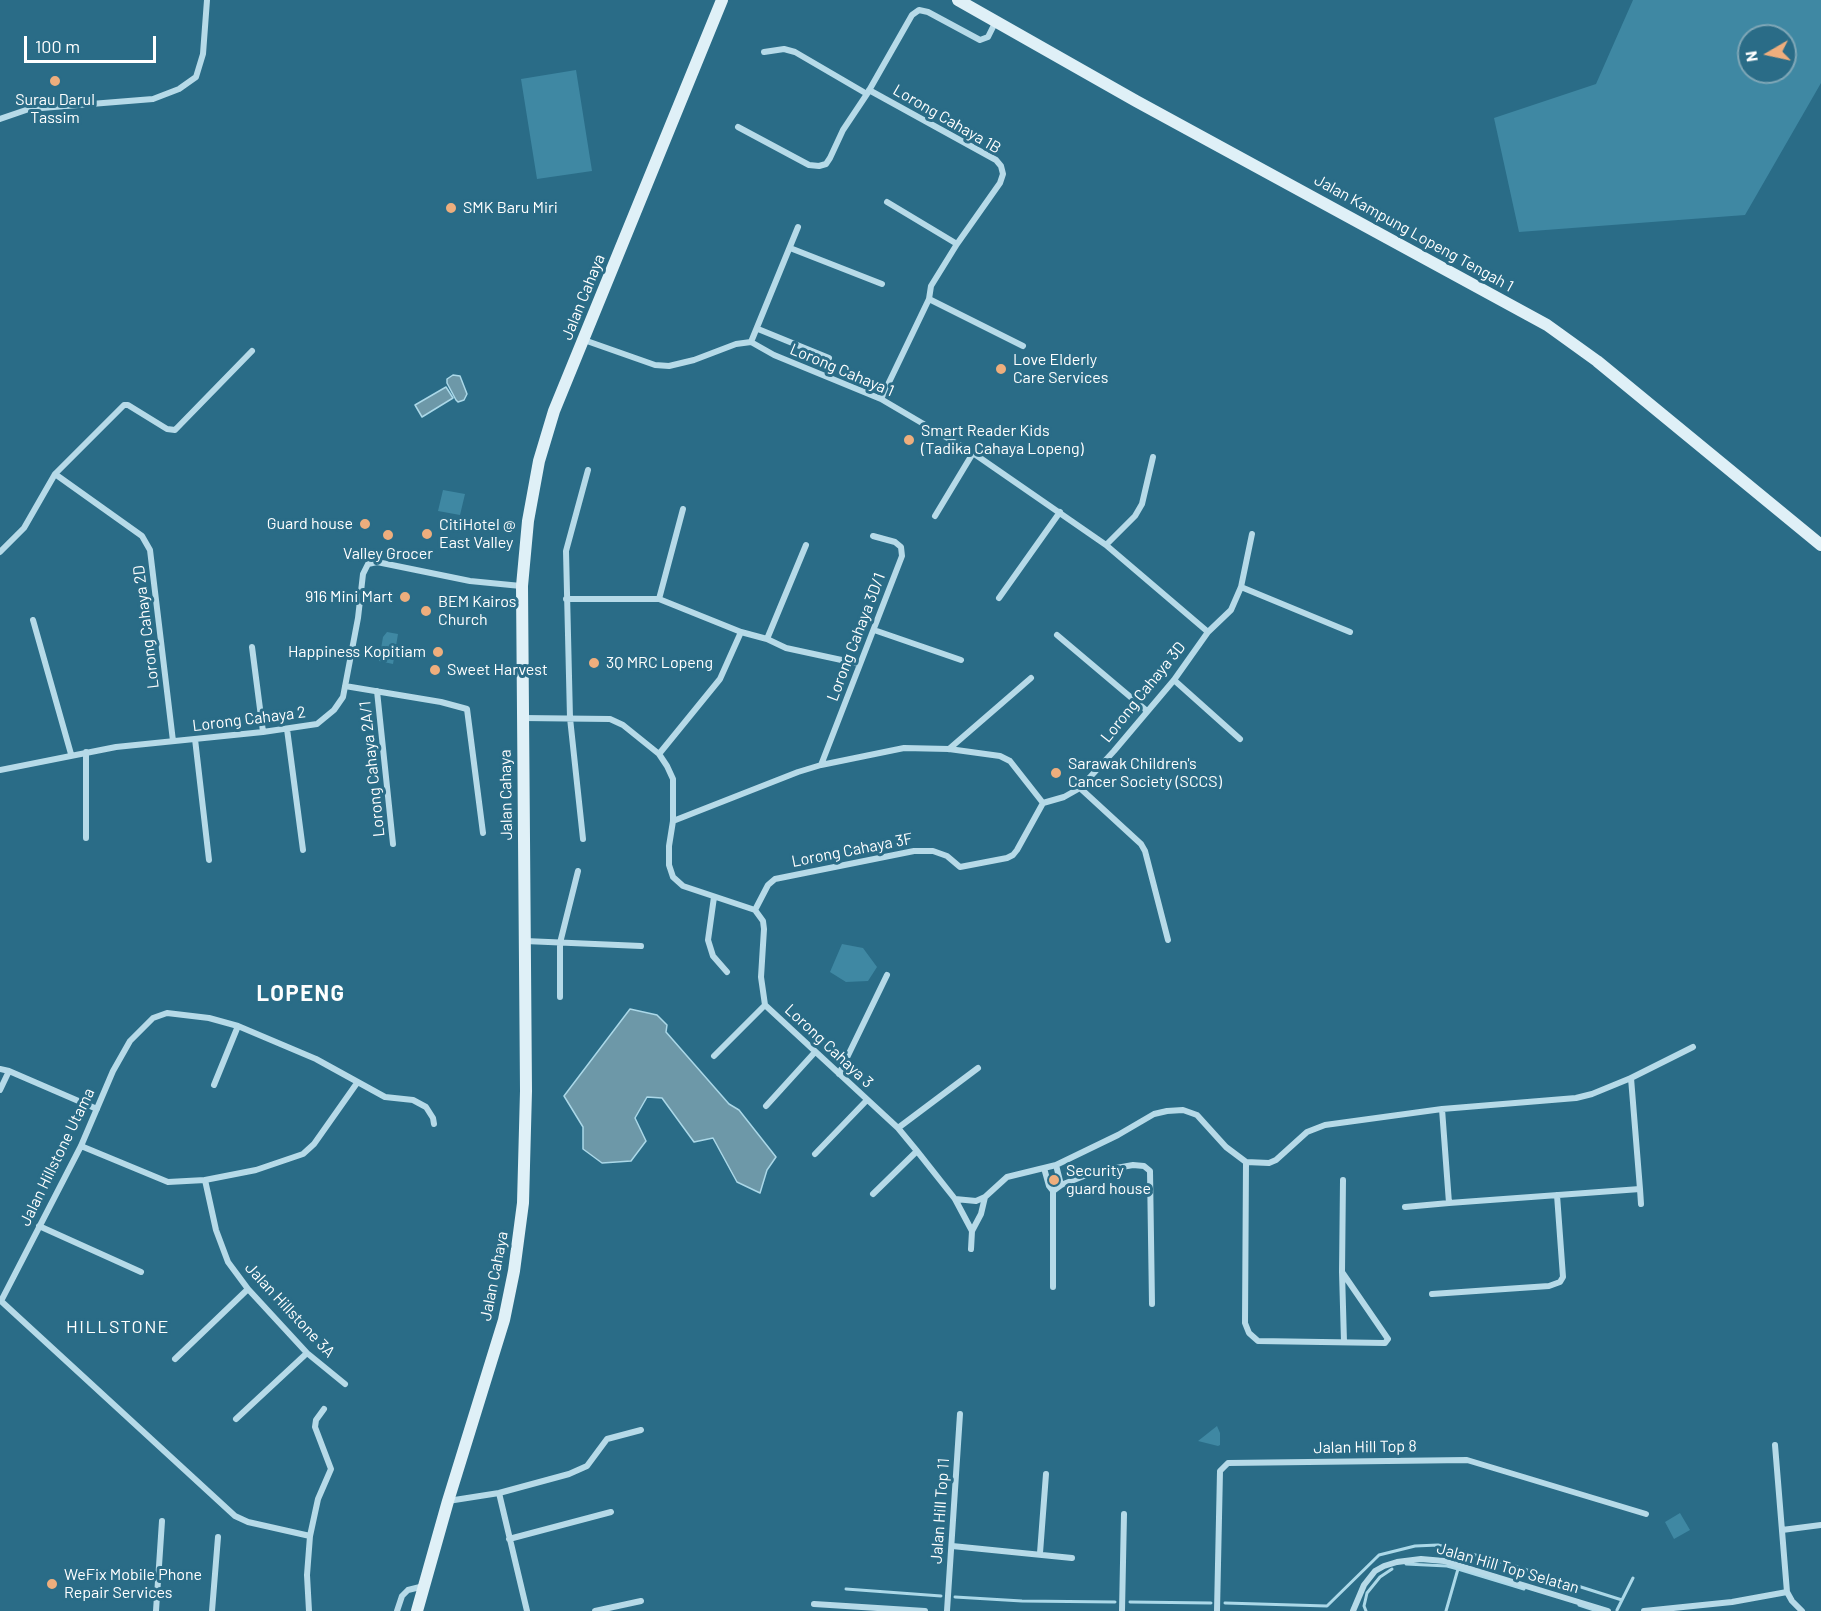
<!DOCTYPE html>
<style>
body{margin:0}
#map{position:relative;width:1821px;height:1611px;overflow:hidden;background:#2a6c87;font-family:Barlow,sans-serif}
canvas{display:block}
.north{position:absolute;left:1737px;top:24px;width:60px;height:60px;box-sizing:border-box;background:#2a6c87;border:2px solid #7fa7b7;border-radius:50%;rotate:261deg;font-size:16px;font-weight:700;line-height:24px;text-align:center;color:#fff}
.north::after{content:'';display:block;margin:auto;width:21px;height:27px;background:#eeae7d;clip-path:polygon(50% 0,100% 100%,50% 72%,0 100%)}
.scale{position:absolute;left:24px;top:36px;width:132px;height:27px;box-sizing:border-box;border:3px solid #fff;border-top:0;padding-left:8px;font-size:18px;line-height:21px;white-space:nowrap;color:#fff;-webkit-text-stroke:4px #2a6c87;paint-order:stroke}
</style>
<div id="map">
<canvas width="1821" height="1611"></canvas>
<div class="north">N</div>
<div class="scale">100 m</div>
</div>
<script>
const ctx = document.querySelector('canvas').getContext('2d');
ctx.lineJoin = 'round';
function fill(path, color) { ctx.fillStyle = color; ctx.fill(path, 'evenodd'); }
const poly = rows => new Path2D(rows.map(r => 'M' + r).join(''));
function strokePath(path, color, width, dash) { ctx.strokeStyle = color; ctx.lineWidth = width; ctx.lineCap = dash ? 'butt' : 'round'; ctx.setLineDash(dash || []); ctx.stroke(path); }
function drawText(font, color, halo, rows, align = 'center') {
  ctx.font = font + ' Barlow,sans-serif'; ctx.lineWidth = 6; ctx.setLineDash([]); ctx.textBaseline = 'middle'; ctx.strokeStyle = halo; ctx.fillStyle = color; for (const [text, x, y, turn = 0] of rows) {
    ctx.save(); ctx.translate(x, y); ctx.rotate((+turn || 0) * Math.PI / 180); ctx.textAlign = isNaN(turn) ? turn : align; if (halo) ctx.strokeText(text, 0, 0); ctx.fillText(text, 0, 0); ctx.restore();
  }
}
fill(poly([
 [1633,0,1821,0,1821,83,1745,215,1519,232,1494,118,1596,84],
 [1749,36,1785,36,1785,72,1749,72],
 [576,70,592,171,537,179,521,79],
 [443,490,465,494,460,515,438,511],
 [387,632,398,634,393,664,379,661,383,637],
 [842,944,863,948,877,967,868,981,846,982,830,972],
 [1217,1426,1220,1433,1220,1445,1218,1446,1198,1441],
 [1680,1513,1690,1530,1674,1539,1665,1522]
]), '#3f88a3');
const water = poly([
 [453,375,460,376,467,394,464,400,458,402,456,400,447,383,447,379,453,375],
 [446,387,453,398,422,417,415,405,446,387],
 [630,1009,657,1015,667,1025,666,1032,729,1104,739,1110,776,1157,767,1170,760,1193,737,1182,713,1138,694,1142,662,1098,647,1097,635,1118,646,1141,631,1161,602,1163,583,1149,583,1127,564,1096,630,1009]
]);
fill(water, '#6d98a8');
strokePath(water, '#abd8e8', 1.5);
strokePath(poly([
 [1406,1564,1447,1566,1458,1569],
 [846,1589,941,1596],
 [955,1597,1022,1601,1115,1602],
 [1130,1602,1211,1603],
 [1225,1603,1327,1606,1379,1555,1415,1546,1438,1545,1505,1563,1622,1600],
 [1579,1605,1597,1611],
 [1617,1610,1633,1578],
 [1366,1611,1364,1606,1367,1593,1380,1577,1392,1569],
 [1446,1611,1458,1569,1524,1589]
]), '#abd8e8', 3);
strokePath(poly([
 [764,52,784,49,795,52,867,94],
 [869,90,996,160,1001,166,1003,174,1000,183,957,244,931,286,929,299,881,399],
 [0,119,29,109,153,99,179,89,196,77,203,54,207,0],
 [738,127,809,165,819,166,826,164,830,158,843,130,867,94,912,15,919,10,928,12,980,40,988,37,996,21],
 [887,202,957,244],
 [790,248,882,284],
 [929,299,1023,346],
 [758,329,829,358],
 [584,340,655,365,669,366,694,360,736,344,751,342,774,355,881,399,973,453,1106,545,1208,632],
 [751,342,798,227],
 [55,474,124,405,128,405,167,429,175,430,252,351],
 [935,516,973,453],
 [1106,545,1135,516,1142,504,1153,457],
 [0,552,24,528,55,474,142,536,150,550,173,741],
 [1241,587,1350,632],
 [999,598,1060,512],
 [566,599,659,599,741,632],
 [659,599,683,509],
 [33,620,71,754],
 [874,630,961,660],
 [1057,635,1147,711],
 [767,639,806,545],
 [252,647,263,732],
 [1174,680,1240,739],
 [345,686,441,702,467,709,483,833],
 [377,691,393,844],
 [523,718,610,719,623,725,659,754,667,766,673,779,673,821,669,846,669,865,673,877,683,886,755,910,763,921,764,929,761,977,765,1005,898,1128,917,1151,955,1199,972,1231,971,1249],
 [287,729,303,850],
 [195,739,209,860],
 [949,749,1031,678],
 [86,752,86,838],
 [659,754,720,679,741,632,767,639,786,648,860,664],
 [821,765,902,556,901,547,895,542,873,536],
 [0,770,116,747,263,732,317,724,334,710,343,697,358,618,363,574,368,564,377,562,470,581,521,586],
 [1080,788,1141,844,1145,851,1168,940],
 [673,821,798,772,821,765,904,748,949,749,1000,756,1010,761,1043,803,1064,797,1080,788,1114,751,1174,680,1208,632,1231,610,1241,587,1252,534],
 [583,839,570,718,566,551,588,470],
 [714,897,708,940,713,956,727,972],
 [755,910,768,885,775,879,914,851,933,851,947,856,960,867,1007,858,1013,855,1017,850,1043,803],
 [525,941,641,946],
 [560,997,560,943,578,871],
 [714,1056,765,1005],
 [0,1069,9,1071],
 [839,1074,887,975],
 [214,1085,238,1026],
 [0,1090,9,1071,97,1109],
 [766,1106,815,1052],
 [1442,1109,1449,1203,1640,1189,1631,1078],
 [898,1128,978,1068],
 [81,1146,168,1182,205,1180,256,1170,303,1154,314,1144,357,1083],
 [815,1154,867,1100],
 [1246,1162,1269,1163,1276,1160,1307,1132,1325,1125,1442,1109,1576,1098,1592,1094,1631,1078,1693,1047],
 [1056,1165,1061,1185],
 [1044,1168,1049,1186,1053,1191],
 [205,1180,216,1230,228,1262,248,1289,307,1353,345,1384],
 [1640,1189,1641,1204],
 [873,1194,917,1151],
 [955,1199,976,1201,985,1197,1007,1177,1056,1165,1118,1135,1154,1114,1167,1111,1183,1110,1197,1115,1226,1147,1246,1162,1245,1323,1249,1333,1258,1341,1385,1343,1388,1339,1342,1272,1343,1180],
 [1405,1207,1449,1203],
 [39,1226,141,1272],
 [972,1231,981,1214,985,1197],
 [1342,1272,1344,1342],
 [1053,1287,1053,1191,1061,1185,1094,1172,1133,1165,1144,1166,1150,1171,1152,1304],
 [1432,1294,1549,1286,1560,1282,1563,1277,1557,1195],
 [175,1359,248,1289],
 [236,1419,307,1353],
 [1775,1445,1787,1592],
 [499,1493,527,1611],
 [448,1501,499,1493,569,1474,587,1466,607,1439,641,1430],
 [1782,1530,1821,1525],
 [310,1536,248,1522,235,1516,1,1301,81,1146,113,1071,130,1041,153,1018,167,1013,209,1018,238,1026,316,1059,385,1097,413,1100,426,1107,433,1118,434,1124],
 [509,1539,611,1512],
 [952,1546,1072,1558],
 [1040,1553,1046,1474],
 [814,1604,925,1611],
 [156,1611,162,1521],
 [212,1611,218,1537],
 [309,1611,307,1575,310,1536,318,1499,331,1469,315,1427,316,1420,324,1409],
 [397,1611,402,1596,408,1590,424,1586],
 [595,1611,641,1601],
 [947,1611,960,1414],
 [1122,1611,1124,1514],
 [1217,1611,1220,1471,1228,1463,1467,1460,1646,1514],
 [1353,1611,1364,1585,1375,1571,1384,1566,1397,1562,1421,1559,1444,1561,1608,1611],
 [1644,1611,1732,1602,1787,1592,1792,1601,1802,1611]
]), '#b6dae8', 6);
strokePath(poly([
 [958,0,1136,101,1547,325,1597,361,1821,545],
 [417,1611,448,1501,504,1320,514,1271,523,1203,526,1091,522,586,528,521,539,461,554,411,722,0]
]), '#dff0f7', 12);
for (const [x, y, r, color] of [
 [55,81,6,"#eeae7d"],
 [451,208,6,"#eeae7d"],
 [1001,369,6,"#eeae7d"],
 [909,440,6,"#eeae7d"],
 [365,524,6,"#eeae7d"],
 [427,534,6,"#eeae7d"],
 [388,535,6,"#eeae7d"],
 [405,597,6,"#eeae7d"],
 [426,611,6,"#eeae7d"],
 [438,652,6,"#eeae7d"],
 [594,663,6,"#eeae7d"],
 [435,670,6,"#eeae7d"],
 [1056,773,6,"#eeae7d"],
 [1054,1180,6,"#eeae7d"],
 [52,1584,6,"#eeae7d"]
]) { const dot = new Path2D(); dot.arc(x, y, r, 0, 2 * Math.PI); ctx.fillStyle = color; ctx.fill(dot); strokePath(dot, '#2a6c87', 2); }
drawText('16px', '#fff', '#2a6c87', [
 ["Surau Darul",55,100,"center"],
 ["Tassim",55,118,"center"],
 ["SMK Baru Miri",463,208],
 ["Love Elderly",1013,360],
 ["Care Services",1013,378],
 ["Smart Reader Kids",921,431],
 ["(Tadika Cahaya Lopeng)",921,449],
 ["Guard house",353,524,"right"],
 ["CitiHotel @",439,525],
 ["East Valley",439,543],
 ["Valley Grocer",388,554,"center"],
 ["916 Mini Mart",393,597,"right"],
 ["BEM Kairos",438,602],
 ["Church",438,620],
 ["Happiness Kopitiam",426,652,"right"],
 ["3Q MRC Lopeng",606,663],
 ["Sweet Harvest",447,670],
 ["Sarawak Children's",1068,764],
 ["Cancer Society (SCCS)",1068,782],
 ["Security",1066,1171],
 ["guard house",1066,1189],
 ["WeFix Mobile Phone",64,1575],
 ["Repair Services",64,1593]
], 'left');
drawText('16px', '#fff', '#2a6c87', [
 ["Lorong Cahaya 1B",947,119,30],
 ["Jalan Kampung Lopeng Tengah 1",1414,233,29],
 ["Jalan Cahaya",583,297,-68],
 ["Lorong Cahaya 1",842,370,23],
 ["Lorong Cahaya 2D",146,627,-97],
 ["Lorong Cahaya 3D/1",856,637,-69],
 ["Lorong Cahaya 3D",1143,692,-51],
 ["Lorong Cahaya 2",249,719,-7],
 ["Lorong Cahaya 2A/1",372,769,-96],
 ["Jalan Cahaya",506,795,-91],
 ["Lorong Cahaya 3F",852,850,-11],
 ["Lorong Cahaya 3",829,1046,43],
 ["Jalan Hillstone Utama",57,1157,-64],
 ["Jalan Cahaya",494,1276,-79],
 ["Jalan Hillstone 3A",290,1310,47],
 ["Jalan Hill Top 8",1365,1447,-1],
 ["Jalan Hill Top 11",940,1511,-86],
 ["Jalan Hill Top Selatan",1508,1568,16]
]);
ctx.letterSpacing = '1.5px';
drawText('18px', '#fff', '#2a6c87', [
 ["HILLSTONE",118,1327]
]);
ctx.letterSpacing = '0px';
ctx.letterSpacing = '1.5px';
drawText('bold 22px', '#fff', '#2a6c87', [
 ["LOPENG",301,994]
]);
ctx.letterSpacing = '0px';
</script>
